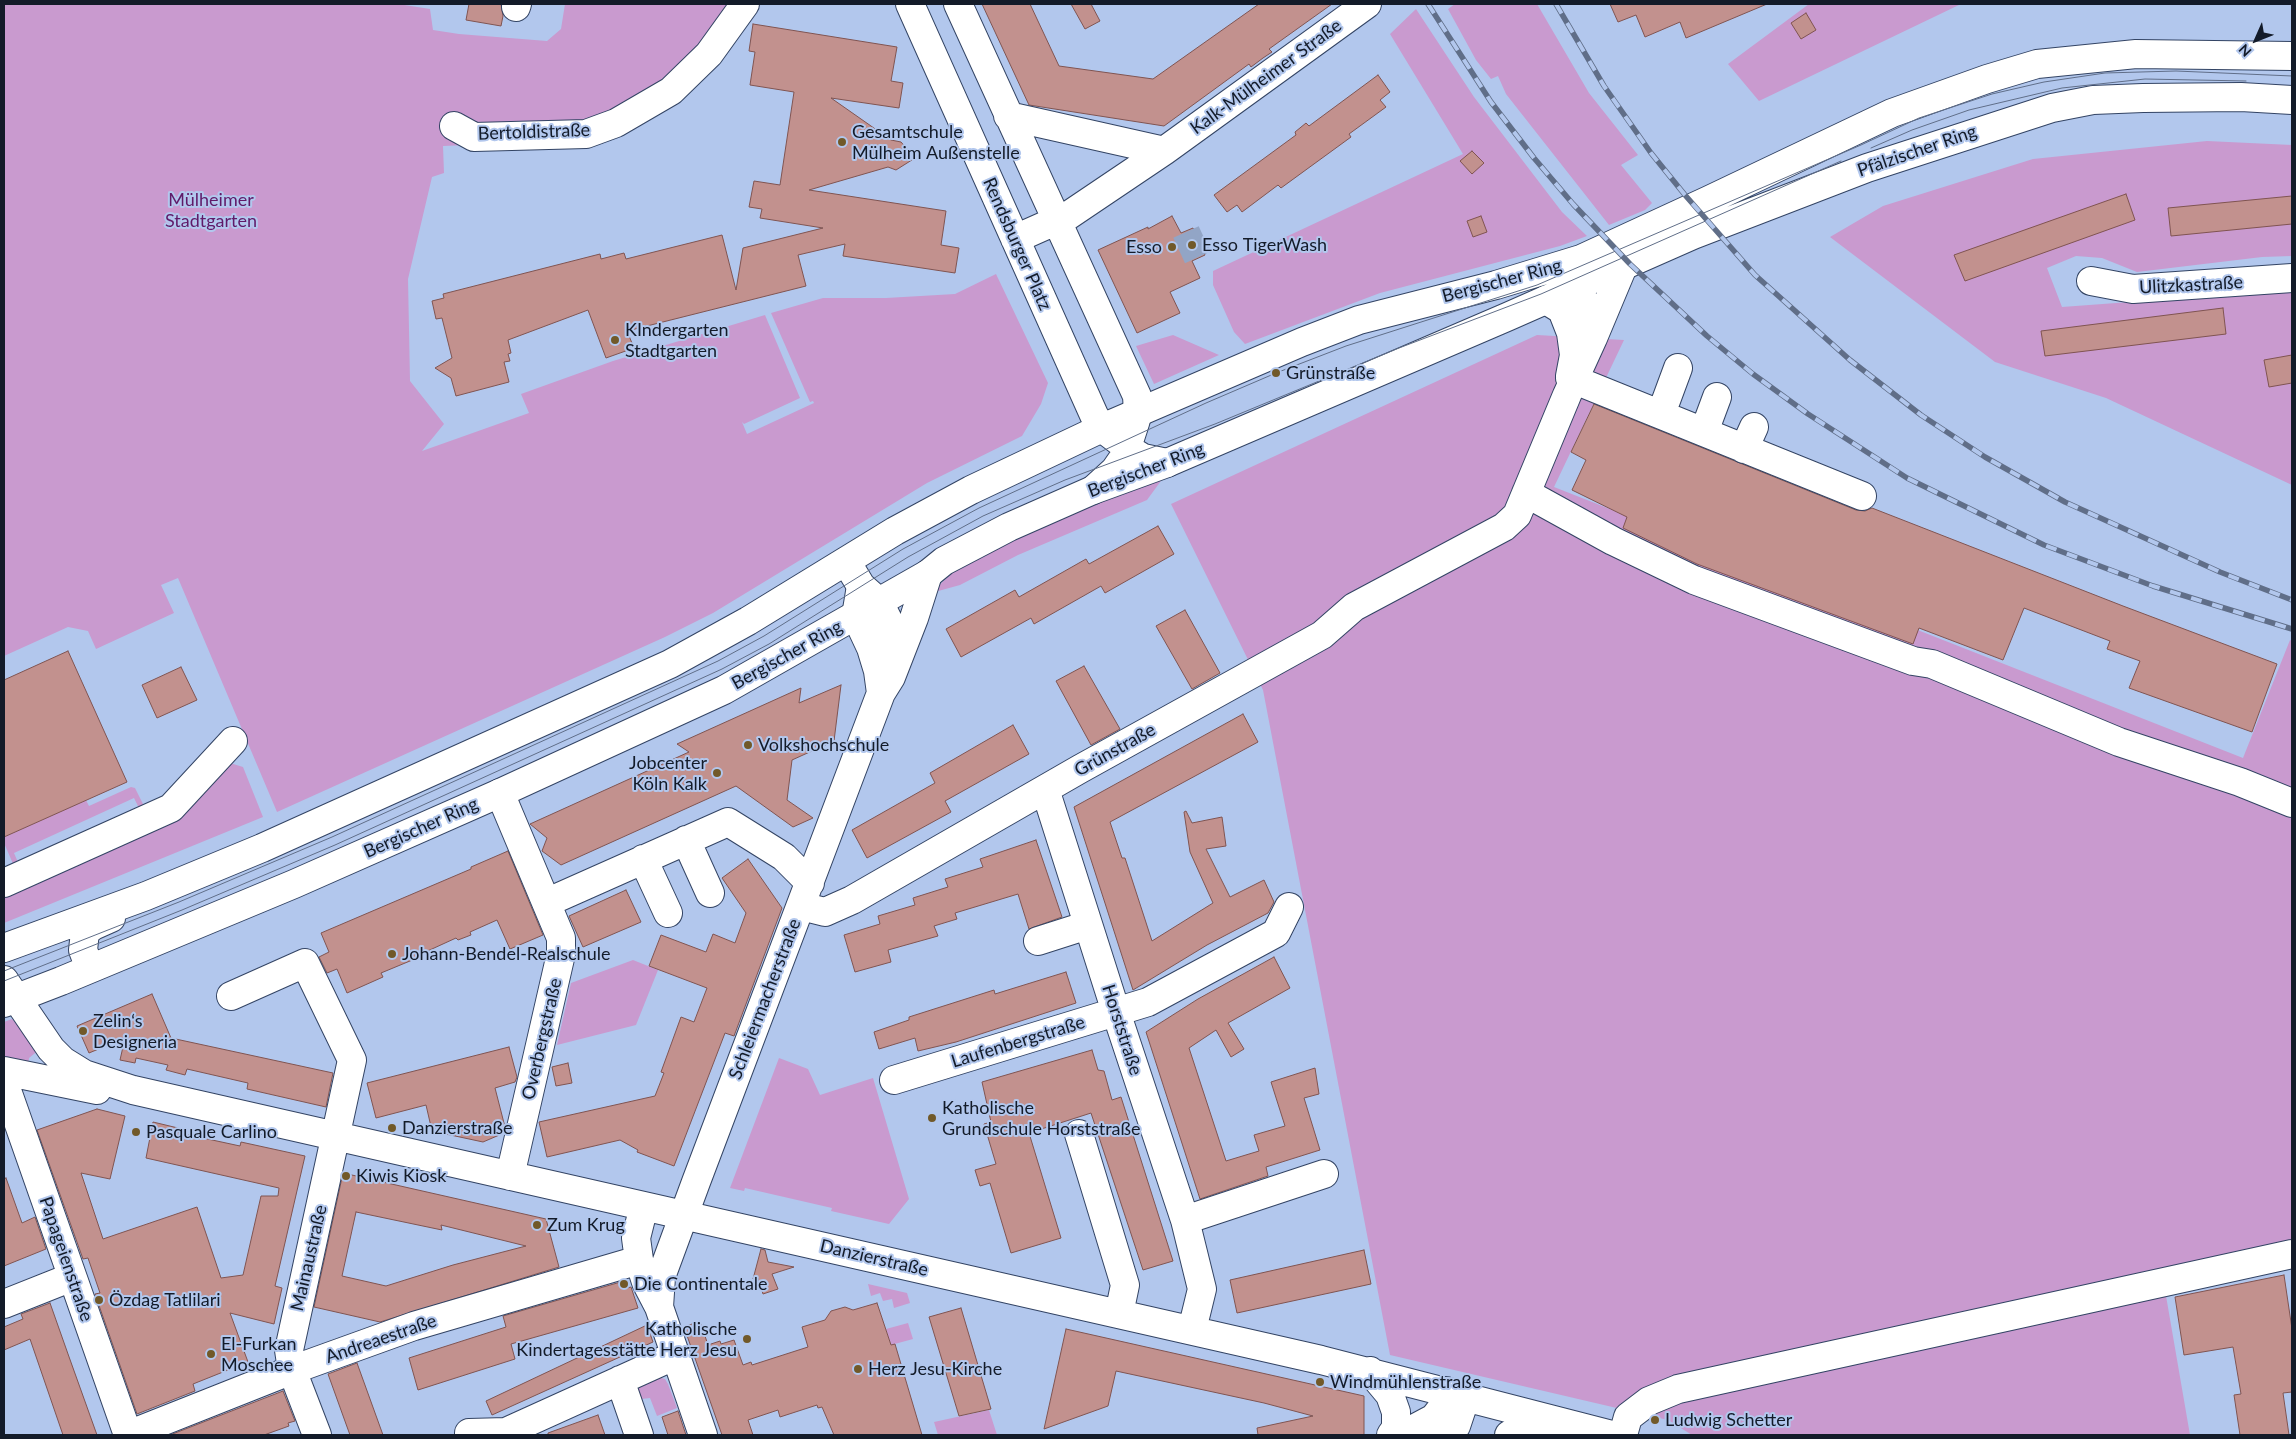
<!DOCTYPE html>
<meta charset="utf-8">
<style>
body{margin:0}
#map{position:relative;width:2296px;height:1439px;overflow:hidden;background:#b2c7ed;font-family:Lato,sans-serif}
canvas{display:block}
.frame{position:absolute;inset:0;border:5px solid #131b29;pointer-events:none}
.north{position:absolute;left:2231px;top:15px;width:50px;height:50px;-webkit-text-stroke:4px #b2c7ed;paint-order:stroke;rotate:226deg;font-size:14px;font-weight:700;line-height:20px;text-align:center;color:#131b29}
.north::after{content:'';display:block;margin:auto;width:18px;height:22px;background:#131b29;clip-path:polygon(50% 0,100% 100%,50% 72%,0 100%)}
</style>
<div id="map">
<canvas width="2296" height="1439"></canvas>
<div class="frame"></div>
<div class="north">N</div>
</div>
<script>
const ctx = document.querySelector('canvas').getContext('2d');
ctx.lineJoin = 'round';
function fill(path, color) { ctx.fillStyle = color; ctx.fill(path, 'evenodd'); }
const poly = rows => new Path2D(rows.map(r => 'M' + r).join(''));
function strokePath(path, color, width, dash) { ctx.strokeStyle = color; ctx.lineWidth = width; ctx.lineCap = dash ? 'butt' : 'round'; ctx.setLineDash(dash || []); ctx.stroke(path); }
function drawText(font, color, halo, rows, align = 'center') {
  ctx.font = font + ' Lato,sans-serif'; ctx.lineWidth = 4; ctx.setLineDash([]); ctx.textBaseline = 'middle'; ctx.strokeStyle = halo; ctx.fillStyle = color; for (const [text, x, y, turn = 0] of rows) {
    ctx.save(); ctx.translate(x, y); ctx.rotate((+turn || 0) * Math.PI / 180); ctx.textAlign = isNaN(turn) ? turn : align; if (halo) ctx.strokeText(text, 0, 0); ctx.fillText(text, 0, 0); ctx.restore();
  }
}
fill(poly([
 [4,4,398,4,430,9,433,30,459,34,547,41,561,29,565,4,736,4,700,51,663,84,609,119,540,142,443,146,444,173,432,177,408,279,410,381,444,424,422,451,529,413,521,394,613,361,765,315,800,398,744,424,742,422,747,434,814,403,813,401,810,402,771,313,823,298,886,298,955,294,996,274,1048,383,1041,404,1022,436,927,483,713,613,665,637,277,812,178,578,161,585,174,613,96,649,88,631,68,627,4,656],
 [1455,4,1537,4,1589,93,1638,155,1621,165,1652,203,1645,210,1609,225,1506,94,1498,76,1491,79,1476,60,1448,9],
 [1809,4,1961,4,1759,101,1728,64],
 [1416,9,1474,97,1562,212,1587,236,1560,246,1380,293,1245,344,1234,332,1213,285,1213,271,1463,154,1390,34],
 [2207,141,2292,145,2292,256,2262,257,2137,272,2102,258,2076,256,2047,268,2062,307,2292,290,2292,485,2106,398,1995,362,1830,237,1883,206,2033,159],
 [1173,335,1219,355,1154,384,1136,346],
 [1537,335,1624,340,1554,487,2243,758,2290,640,2292,641,2292,1264,2165,1290,2190,1435,1692,1435,1668,1420,1390,1355,1263,690,1171,504],
 [1166,474,1147,500,1018,555,960,585,931,593,953,572,971,561,1025,535],
 [230,763,243,767,263,817,4,923,4,891],
 [131,787,135,788,146,810,141,812,134,798,14,853,20,867,14,866,4,843,4,837,86,800,89,806],
 [633,960,658,970,636,1025,557,1045,571,983],
 [12,1019,40,1049,29,1058,28,1066,4,1061,4,1022],
 [779,1058,808,1069,820,1095,873,1078,909,1199,889,1224,831,1211,832,1208,745,1188,744,1191,730,1188],
 [868,1284,907,1293,910,1303,894,1308,892,1299,883,1301,880,1293,871,1296],
 [908,1323,913,1339,891,1345,886,1329],
 [658,1377,665,1379,668,1384,677,1408,657,1416,650,1398,633,1400,629,1390],
 [989,1410,997,1435,938,1435,934,1422]
]), '#c99acf');
const building = poly([
 [469,4,501,4,503,16,501,26,466,20,469,4],
 [982,4,1030,4,1059,66,1153,79,1259,4,1332,4,1269,49,1272,52,1263,58,1251,67,1249,64,1164,126,1029,105,982,4],
 [1071,4,1091,4,1100,21,1085,29,1071,4],
 [1610,4,1767,4,1686,38,1680,22,1645,37,1636,15,1618,22,1610,4],
 [1806,13,1816,30,1801,39,1791,23,1806,13],
 [753,24,897,47,891,81,903,83,899,108,831,98,891,140,901,142,915,158,896,170,888,167,809,190,946,211,941,245,959,248,955,273,843,256,845,244,798,255,806,286,627,331,634,348,606,358,588,310,508,340,511,353,508,354,510,361,504,362,509,382,456,396,451,378,435,368,452,358,442,318,436,319,432,301,444,298,443,294,600,254,601,259,624,253,626,259,722,235,736,290,743,248,823,228,760,218,762,209,749,207,754,181,780,185,794,92,750,85,755,52,749,51,753,24],
 [1378,75,1390,92,1380,100,1386,107,1349,134,1351,137,1281,188,1278,185,1242,212,1237,205,1227,212,1214,195,1296,135,1295,132,1306,123,1309,126,1378,75],
 [1472,151,1484,163,1472,174,1460,161,1472,151],
 [2126,194,2135,220,1965,281,1954,255,2126,194],
 [2292,196,2292,224,2171,236,2168,208,2292,196],
 [1172,216,1181,233,1193,228,1205,255,1192,261,1200,278,1170,292,1180,313,1137,333,1098,250,1148,227,1148,229,1172,216],
 [1481,216,1487,232,1473,237,1467,221,1481,216],
 [2223,308,2226,334,2045,356,2041,331,2223,308],
 [2292,355,2292,383,2269,387,2264,360,2292,355],
 [1594,404,1856,510,1865,511,1872,508,2123,606,2277,664,2252,732,2129,688,2140,661,2107,649,2110,641,2024,608,2003,660,1919,628,1913,644,1697,564,1623,528,1627,517,1572,490,1586,460,1571,452,1594,404],
 [1158,526,1174,554,1105,593,1101,586,1034,624,1031,618,961,657,946,629,1015,590,1019,597,1086,559,1089,564,1158,526],
 [1185,610,1220,673,1192,689,1156,626,1185,610],
 [68,651,127,782,4,837,4,680,68,651],
 [1084,666,1120,729,1091,745,1056,681,1084,666],
 [181,667,197,700,157,718,142,685,181,667],
 [841,685,834,741,792,760,787,800,813,818,793,827,736,786,561,865,542,851,547,838,530,824,689,752,677,744,801,688,799,703,841,685],
 [1243,714,1258,742,1110,822,1122,858,1125,858,1152,941,1213,903,1190,852,1184,812,1186,811,1192,823,1222,817,1226,846,1206,849,1230,897,1264,880,1274,902,1268,913,1207,945,1133,990,1074,807,1243,714],
 [1013,725,1029,754,945,801,951,812,867,858,852,830,935,783,930,773,1013,725],
 [1036,840,1062,917,1029,929,1018,894,955,913,957,919,934,926,938,936,888,950,891,962,855,972,844,935,880,924,878,916,915,905,913,898,948,887,945,879,983,867,980,859,1036,840],
 [508,851,543,935,510,949,497,920,470,932,471,935,458,940,456,938,421,954,422,956,381,973,383,977,347,993,337,969,327,973,319,957,329,952,321,933,471,869,471,867,508,851],
 [748,859,782,908,734,1036,725,1033,674,1166,637,1152,638,1150,620,1140,547,1157,539,1122,655,1096,664,1073,661,1072,681,1017,694,1022,707,988,649,966,661,935,706,952,713,934,735,943,746,913,722,878,748,859],
 [626,890,641,922,583,947,569,916,626,890],
 [1274,957,1290,988,1228,1023,1244,1049,1231,1057,1216,1030,1189,1048,1226,1161,1259,1151,1254,1135,1285,1126,1271,1082,1315,1068,1319,1094,1304,1098,1320,1150,1266,1167,1268,1176,1200,1199,1146,1032,1198,999,1274,957],
 [1066,972,1076,1003,956,1042,918,1051,915,1038,879,1049,874,1032,909,1020,909,1017,994,990,995,994,1066,972],
 [152,994,171,1038,333,1073,326,1107,247,1089,248,1083,187,1069,185,1075,166,1070,168,1065,136,1058,135,1063,120,1060,125,1038,89,1053,77,1026,152,994],
 [509,1047,517,1077,515,1082,495,1088,505,1127,504,1133,483,1142,432,1131,426,1105,376,1118,367,1083,509,1047],
 [1092,1050,1098,1070,1104,1071,1112,1100,1121,1097,1173,1261,1143,1270,1091,1113,1029,1133,1061,1238,1011,1253,990,1183,980,1186,975,1170,996,1164,984,1124,991,1122,982,1082,1092,1050],
 [568,1063,572,1083,556,1086,552,1067,568,1063],
 [97,1109,125,1116,110,1179,81,1173,103,1239,197,1207,221,1278,243,1275,261,1196,278,1196,279,1188,146,1158,153,1122,178,1128,177,1132,203,1138,240,1146,241,1142,305,1156,275,1286,282,1288,274,1324,230,1313,248,1362,193,1384,195,1391,137,1414,95,1294,100,1293,88,1258,83,1259,37,1130,97,1109],
 [343,1173,546,1219,559,1267,380,1322,314,1307,343,1173],
 [356,1212,442,1230,441,1225,526,1246,453,1265,386,1286,342,1276,356,1212],
 [6,1178,22,1223,35,1217,46,1249,4,1266,4,1179,6,1178],
 [761,1249,765,1250,768,1262,794,1267,772,1274,778,1289,763,1294,758,1278,753,1279,761,1249],
 [1364,1250,1371,1284,1237,1313,1230,1280,1364,1250],
 [2284,1275,2292,1329,2292,1392,2283,1393,2289,1435,2240,1435,2234,1395,2241,1394,2233,1347,2184,1355,2175,1297,2284,1275],
 [624,1281,627,1288,631,1287,638,1308,511,1344,515,1359,418,1390,409,1358,506,1327,503,1316,624,1281],
 [50,1303,68,1354,97,1435,63,1435,30,1339,4,1350,4,1327,23,1319,21,1314,50,1303],
 [877,1303,891,1345,895,1344,922,1435,834,1435,822,1407,818,1408,817,1405,780,1417,778,1410,748,1420,753,1435,722,1435,684,1327,700,1321,708,1345,720,1341,721,1344,734,1340,743,1365,751,1362,752,1365,808,1347,802,1327,825,1320,831,1311,845,1307,853,1310,877,1303],
 [961,1308,991,1409,959,1416,929,1317,961,1308],
 [647,1325,653,1342,492,1415,486,1401,647,1325],
 [1066,1329,1364,1396,1364,1435,1258,1435,1257,1428,1313,1416,1264,1403,1116,1371,1108,1406,1044,1429,1066,1329],
 [357,1363,383,1435,350,1435,346,1424,328,1374,357,1363],
 [283,1391,295,1421,288,1423,289,1426,264,1435,170,1435,283,1391],
 [678,1411,686,1435,668,1435,662,1417,678,1411],
 [598,1415,605,1435,548,1435,548,1433,598,1415]
]);
fill(building, '#c2918e');
strokePath(building, '#805451', 1);
strokePath(poly([
 [1186,232,1198,258]
]), '#92a5c6', 28, [28, 14]);
const minor = poly([
 [910,4,1094,415,1102,428,1135,453,1143,458,1167,463],
 [958,4,1137,396,1138,412,1135,423,1124,457,1115,470,1093,490],
 [516,7,517,4],
 [1008,116,1164,151],
 [454,126,474,137,586,134,616,123,671,91,709,54,745,4],
 [1015,239,1069,215,1164,151,1367,4],
 [2091,281,2133,289,2292,278],
 [1546,300,1562,310,1571,333,1574,355,1570,376],
 [1593,338,1624,264],
 [1570,378,1862,496],
 [1661,414,1678,368],
 [1704,432,1717,397],
 [1744,449,1754,427],
 [1526,493,1613,541,1694,580,1913,661,1932,664,2119,742,2240,782,2292,803],
 [860,592,856,616,871,648,878,671,881,693],
 [879,602,896,636,897,661],
 [1045,789,1116,1012,1185,1220,1202,1289,1192,1330],
 [500,793,561,938,561,954,510,1176],
 [686,840,710,893],
 [643,859,668,913],
 [4,883,171,808,233,741],
 [548,902,728,822,784,857,810,883],
 [801,906,825,912,852,900,1080,769,1322,635,1354,607,1504,527,1517,515,1567,395,1593,338,1591,321,1578,285,1561,270],
 [1038,941,1088,925],
 [4,980,51,1049,63,1061,84,1074,133,1090,1321,1360,1612,1435],
 [231,996,305,963,352,1060,289,1350,292,1370,317,1435],
 [4,1071,97,1090],
 [894,1080,1148,1002,1276,933,1289,907],
 [4,1082,128,1435],
 [1079,1134,1125,1285,1119,1314],
 [644,1206,636,1238,639,1260,646,1282,659,1307,703,1435],
 [1185,1220,1324,1174],
 [4,1304,72,1277],
 [659,1307,661,1277,696,1182,881,693,891,677,914,618,928,574],
 [1370,1371,1390,1395,1396,1412,1396,1428,1391,1435],
 [620,1380,639,1435],
 [469,1433,506,1432,676,1355],
 [128,1435,292,1370,414,1326,639,1260],
 [1402,1435,1434,1418,1441,1409,1446,1391],
 [1447,1435,1456,1426,1466,1396],
 [1509,1435,1560,1424],
 [1623,1435,1628,1417,1649,1401,1678,1389,2292,1254]
]);
const major = poly([
 [846,561,861,586,879,602],
 [4,948,146,896,262,848,670,664,748,621,895,531,971,490,1102,428,1302,342,1359,320,1496,285,1581,259,1709,200,1892,113,1987,79,2037,64,2136,54,2292,56],
 [94,967,86,958,83,950,85,932,93,926,111,918],
 [4,1003,61,981,294,884,500,793,724,690,928,574,944,561,1009,527,1093,490,1167,463,1507,317,1693,235,1867,168,2052,108,2093,100,2143,98,2241,97,2292,100]
]);
strokePath(minor, '#334464', 30);
strokePath(major, '#334464', 30);
strokePath(minor, '#fff', 28);
strokePath(major, '#fff', 28);
strokePath(poly([
 [1871,148,1912,130,1969,110,2062,88,2145,79,2246,81],
 [4,971,179,902,332,837,718,661,764,636,903,549,979,508,1206,403,1276,373,1346,346,1537,285,1861,145,1919,118,1992,94,2044,82,2105,73,2176,71,2292,76],
 [4,981,182,910,335,845,722,669,769,644,908,557,983,516,1065,480,1215,424,1399,348,1541,294,1841,161]
]), '#606e88', 1);
const rail = poly([
 [1428,4,1491,102,1534,158,1573,204,1630,264,1707,336,1753,374,1808,414,1907,478,2044,545,2153,586,2292,629],
 [1556,4,1604,86,1651,153,1685,195,1755,275,1850,360,1921,415,1985,457,2065,502,2220,572,2292,600]
]);
strokePath(rail, '#606e88', 5.5);
strokePath(rail, '#b2c7ed', 4, [11]);
for (const [x, y, r, color] of [
 [842,142,5,"#715929"],
 [1192,245,5,"#715929"],
 [1172,247,5,"#715929"],
 [615,340,5,"#715929"],
 [1276,373,5,"#715929"],
 [748,745,5,"#715929"],
 [717,773,5,"#715929"],
 [392,954,5,"#715929"],
 [83,1031,5,"#715929"],
 [932,1118,5,"#715929"],
 [392,1128,5,"#715929"],
 [136,1132,5,"#715929"],
 [346,1176,5,"#715929"],
 [537,1225,5,"#715929"],
 [624,1284,5,"#715929"],
 [99,1300,5,"#715929"],
 [747,1339,5,"#715929"],
 [211,1354,5,"#715929"],
 [858,1369,5,"#715929"],
 [1320,1382,5,"#715929"],
 [1655,1420,5,"#715929"]
]) { const dot = new Path2D(); dot.arc(x, y, r, 0, 2 * Math.PI); ctx.fillStyle = color; ctx.fill(dot); strokePath(dot, '#b2c7ed', 2); }
drawText('18px', '#131b29', '#b2c7ed', [
 ["Kalk-Mülheimer Straße",1266,77,-36],
 ["Bertoldistraße",534,132,-2],
 ["Pfälzischer Ring",1917,151,-19],
 ["Rendsburger Platz",1017,244,66],
 ["Bergischer Ring",1502,281,-15],
 ["Ulitzkastraße",2191,285,-3],
 ["Bergischer Ring",1146,470,-21],
 ["Bergischer Ring",787,655,-29],
 ["Grünstraße",1115,750,-29],
 ["Bergischer Ring",421,828,-24],
 ["Schleiermacherstraße",765,999,-69],
 ["Horststraße",1122,1030,72],
 ["Overbergstraße",542,1039,-77],
 ["Laufenbergstraße",1018,1042,-17],
 ["Mainaustraße",309,1258,-77],
 ["Danzierstraße",874,1258,13],
 ["Papageienstraße",66,1259,71],
 ["Andreaestraße",381,1339,-19]
]);
drawText('18px', '#131b29', '#b2c7ed', [
 ["Gesamtschule",852,132],
 ["Mülheim Außenstelle",852,153],
 ["Esso TigerWash",1202,245],
 ["Esso",1162,247,"right"],
 ["KIndergarten",625,330],
 ["Stadtgarten",625,351],
 ["Grünstraße",1286,373],
 ["Volkshochschule",758,745],
 ["Jobcenter",707,763,"right"],
 ["Köln Kalk",707,784,"right"],
 ["Johann-Bendel-Realschule",402,954],
 ["Zelin‘s",93,1021],
 ["Designeria",93,1042],
 ["Katholische",942,1108],
 ["Grundschule Horststraße",942,1129],
 ["Danzierstraße",402,1128],
 ["Pasquale Carlino",146,1132],
 ["Kiwis Kiosk",356,1176],
 ["Zum Krug",547,1225],
 ["Die Continentale",634,1284],
 ["Özdag Tatlilari",109,1300],
 ["Katholische",737,1329,"right"],
 ["Kindertagesstätte Herz Jesu",737,1350,"right"],
 ["El-Furkan",221,1344],
 ["Moschee",221,1365],
 ["Herz Jesu-Kirche",868,1369],
 ["Windmühlenstraße",1330,1382],
 ["Ludwig Schetter",1665,1420]
], 'left');
drawText('18px', '#601a69', '#b2c7ed', [
 ["Mülheimer",211,200],
 ["Stadtgarten",211,221]
]);
</script>
